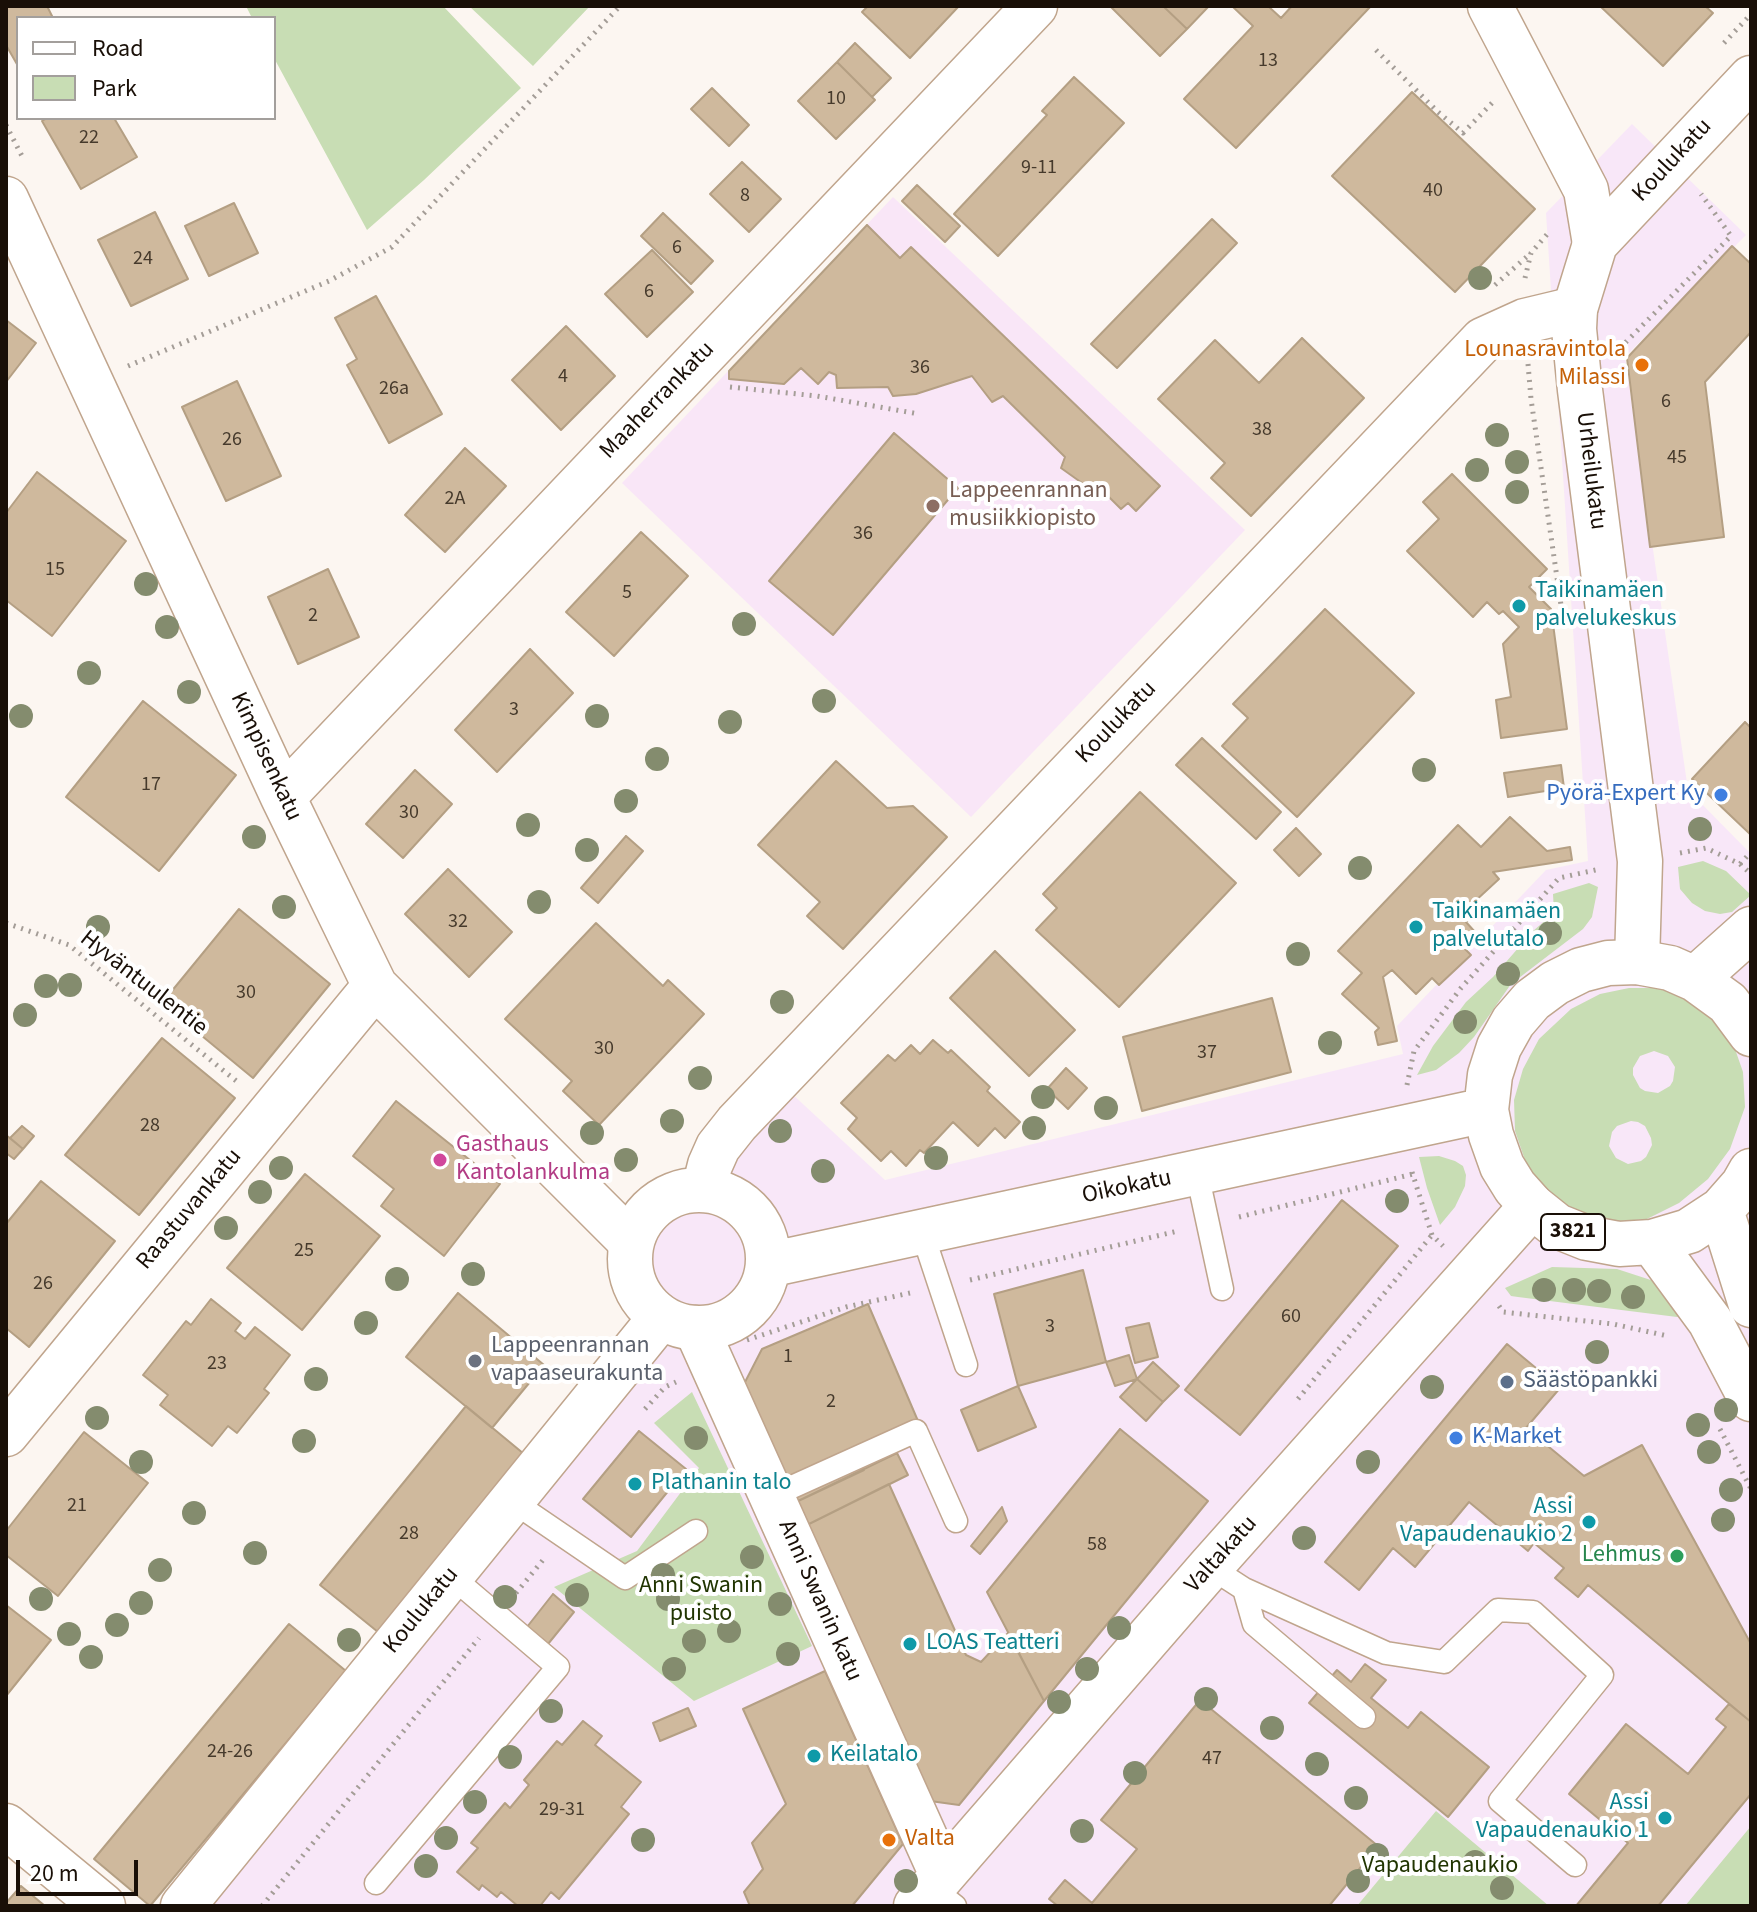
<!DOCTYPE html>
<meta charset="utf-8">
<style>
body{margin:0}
#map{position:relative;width:1757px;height:1912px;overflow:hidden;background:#fcf6f1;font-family:"Source Sans 3",sans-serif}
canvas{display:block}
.frame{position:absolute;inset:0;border:8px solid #190f07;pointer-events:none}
.legend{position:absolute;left:16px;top:16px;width:260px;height:104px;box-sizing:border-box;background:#fff;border:2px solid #a39f9c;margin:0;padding:10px 14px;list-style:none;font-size:24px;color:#190f07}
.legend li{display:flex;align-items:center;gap:16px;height:40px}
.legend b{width:40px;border:2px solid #a39f9c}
.scale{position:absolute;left:16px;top:1860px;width:122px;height:36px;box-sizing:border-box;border:4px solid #190f07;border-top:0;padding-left:10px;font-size:24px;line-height:28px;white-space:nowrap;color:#190f07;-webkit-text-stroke:6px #fff;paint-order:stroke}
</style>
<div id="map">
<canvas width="1757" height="1912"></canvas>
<div class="frame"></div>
<ul class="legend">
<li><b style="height:10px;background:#fff"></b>Road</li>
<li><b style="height:22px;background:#c8ddb4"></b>Park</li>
</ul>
<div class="scale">20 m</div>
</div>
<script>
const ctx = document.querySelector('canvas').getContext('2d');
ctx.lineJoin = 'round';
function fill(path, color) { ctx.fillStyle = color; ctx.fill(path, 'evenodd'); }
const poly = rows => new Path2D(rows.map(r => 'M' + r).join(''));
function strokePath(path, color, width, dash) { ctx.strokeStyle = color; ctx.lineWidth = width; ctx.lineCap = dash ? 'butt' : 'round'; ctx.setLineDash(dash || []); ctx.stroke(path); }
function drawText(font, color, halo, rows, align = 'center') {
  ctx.font = font + ' "Source Sans 3",sans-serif'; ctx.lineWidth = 8; ctx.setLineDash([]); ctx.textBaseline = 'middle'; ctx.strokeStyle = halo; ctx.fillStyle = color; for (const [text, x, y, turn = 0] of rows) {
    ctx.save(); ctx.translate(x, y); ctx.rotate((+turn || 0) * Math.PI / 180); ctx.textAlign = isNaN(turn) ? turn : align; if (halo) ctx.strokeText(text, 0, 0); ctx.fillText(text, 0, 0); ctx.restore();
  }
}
fill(poly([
 [1632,124,1746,235,1625,357,1688,790,1751,854,1751,1906,183,1906,650,1308,641,1298,632,1279,629,1261,637,1226,646,1213,659,1202,680,1191,704,1189,777,1080,885,1180,1403,1054,1397,1026,1546,870,1588,861,1546,213]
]), '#f8e7f8');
fill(poly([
 [893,197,1245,530,971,817,622,483]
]), '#f9e6f7');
fill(poly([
 [246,6,443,6,521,88,424,180,367,230,274,58,274,18,252,18],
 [469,6,590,6,533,66],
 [1703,861,1726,871,1751,895,1732,912,1720,914,1705,911,1692,903,1680,889,1678,867],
 [1589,883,1598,887,1592,917,1583,929,1511,984,1474,1037,1459,1053,1436,1070,1417,1075,1433,1046,1466,1002,1493,977,1533,931,1554,913,1553,894],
 [1629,988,1661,988,1691,997,1711,1014,1735,1049,1743,1072,1745,1107,1730,1149,1708,1179,1679,1203,1647,1219,1610,1222,1577,1213,1546,1192,1526,1163,1515,1131,1514,1100,1523,1069,1539,1039,1571,1009,1600,994],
 [1654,1051,1668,1056,1675,1067,1673,1081,1670,1086,1658,1093,1645,1091,1640,1088,1633,1075,1633,1068,1640,1056],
 [1631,1121,1638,1122,1645,1126,1651,1138,1652,1145,1646,1157,1641,1161,1628,1164,1616,1158,1609,1146,1612,1132,1617,1126],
 [1439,1156,1455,1161,1463,1166,1466,1175,1465,1186,1455,1207,1440,1225,1427,1188,1419,1157],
 [1552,1267,1617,1269,1663,1284,1695,1310,1677,1317,1518,1297,1511,1296,1505,1288],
 [692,1392,812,1646,694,1701,554,1587,637,1551,699,1468,654,1423],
 [1436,1811,1549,1906,1357,1906],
 [1751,1826,1751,1906,1685,1906]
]), '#c8ddb4');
const building = poly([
 [6,6,47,6,53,18,18,18,18,66,6,45,6,6],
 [868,6,959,6,910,58,862,12,868,6],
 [1110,6,1163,6,1187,29,1160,56,1110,6],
 [1163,6,1209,6,1187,29,1163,6],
 [1232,6,1268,6,1281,18,1292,6,1371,6,1236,148,1184,99,1253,26,1232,6],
 [1600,6,1705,6,1713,13,1663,66,1600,6],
 [855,43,891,78,872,97,837,62,855,43],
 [837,62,875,100,836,139,798,101,837,62],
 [1074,77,1124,123,998,256,954,214,1047,115,1042,111,1074,77],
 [712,88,749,125,729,146,691,109,712,88],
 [1412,92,1535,209,1455,292,1332,176,1412,92],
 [47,118,114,118,137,157,81,189,42,121,47,118],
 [742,162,781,199,749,232,710,194,742,162],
 [917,185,960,226,945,242,902,201,917,185],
 [234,203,258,253,209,276,185,226,234,203],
 [155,212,188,279,131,306,98,240,155,212],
 [663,213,713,261,691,284,641,236,663,213],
 [1212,219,1237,243,1117,368,1091,344,1212,219],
 [867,225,900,258,911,247,1160,486,1136,511,1128,503,1121,509,1107,495,1103,498,1061,468,1065,457,1003,396,992,402,972,376,916,394,893,396,888,387,837,388,836,375,829,372,818,384,801,368,784,384,729,379,729,371,867,225],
 [1732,246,1751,264,1751,332,1705,382,1724,537,1650,547,1627,358,1732,246],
 [652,250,693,292,647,337,605,294,652,250],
 [376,296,442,414,389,443,347,365,357,359,335,318,376,296],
 [6,320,36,343,6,382,6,320],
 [566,326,615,376,561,430,512,380,566,326],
 [1302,338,1364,398,1251,516,1211,478,1225,463,1158,399,1215,340,1259,383,1302,338],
 [237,381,281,476,226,501,182,407,237,381],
 [894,433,958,488,833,635,769,581,894,433],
 [465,448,506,486,445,552,405,515,465,448],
 [37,472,126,541,52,636,6,600,6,513,37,472],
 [1452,474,1547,569,1529,587,1551,609,1567,729,1501,738,1496,700,1511,697,1503,644,1519,627,1503,611,1499,614,1487,602,1473,617,1407,551,1439,519,1423,502,1452,474],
 [641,532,688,576,614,656,566,612,641,532],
 [328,569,359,637,298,664,268,597,328,569],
 [1325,609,1414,693,1297,817,1222,746,1248,718,1233,704,1325,609],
 [530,649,573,693,497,772,455,730,530,649],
 [143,701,236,775,159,871,66,797,143,701],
 [1745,722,1751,728,1751,835,1692,779,1745,722],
 [1202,738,1281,812,1256,839,1176,765,1202,738],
 [836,761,887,808,913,806,947,837,843,949,807,916,820,902,758,845,836,761],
 [1561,765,1564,788,1508,797,1504,773,1561,765],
 [415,770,452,804,403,858,366,824,415,770],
 [1140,792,1236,883,1119,1007,1036,930,1057,908,1043,894,1140,792],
 [1510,817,1547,851,1570,847,1572,860,1493,872,1499,879,1473,903,1479,909,1466,922,1475,932,1461,945,1471,955,1439,985,1432,978,1416,994,1392,970,1383,977,1397,1041,1378,1045,1375,1032,1379,1028,1342,994,1362,973,1338,951,1458,825,1481,847,1510,817],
 [1296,828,1321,854,1299,876,1274,850,1296,828],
 [626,836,643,851,598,903,581,888,626,836],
 [448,869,512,932,469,977,405,914,448,869],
 [239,909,330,984,253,1078,162,1003,239,909],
 [596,923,663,986,668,980,704,1014,599,1125,563,1091,572,1081,505,1019,596,923],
 [995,951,1075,1030,1029,1076,950,998,995,951],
 [1272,998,1291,1072,1142,1111,1123,1037,1272,998],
 [162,1038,235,1098,139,1215,65,1155,162,1038],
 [933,1040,948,1053,951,1050,990,1087,987,1091,1020,1122,1005,1138,995,1128,978,1146,953,1122,924,1153,920,1150,906,1166,891,1151,881,1161,848,1129,857,1118,841,1103,888,1055,895,1061,911,1045,920,1054,933,1040],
 [1066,1068,1087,1088,1068,1109,1047,1089,1066,1068],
 [396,1101,500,1184,444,1256,381,1206,394,1189,353,1156,396,1101],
 [22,1126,34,1136,23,1149,10,1138,22,1126],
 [6,1135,23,1149,14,1159,6,1153,6,1135],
 [305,1174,380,1236,302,1330,227,1268,305,1174],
 [41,1181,115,1241,29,1347,6,1328,6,1224,41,1181],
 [1342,1200,1398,1246,1240,1435,1185,1390,1342,1200],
 [1083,1270,1106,1362,1018,1386,994,1294,1083,1270],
 [458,1293,544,1365,492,1428,406,1357,458,1293],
 [211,1299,241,1323,235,1331,245,1339,255,1327,290,1355,264,1389,269,1393,237,1433,228,1426,212,1446,160,1405,168,1395,143,1375,186,1321,191,1325,211,1299],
 [868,1304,918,1421,854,1447,864,1470,794,1503,743,1386,762,1349,868,1304],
 [1149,1323,1158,1357,1135,1363,1126,1328,1149,1323],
 [1507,1344,1560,1388,1526,1428,1584,1476,1642,1445,1751,1644,1751,1722,1588,1585,1578,1597,1555,1578,1564,1568,1534,1543,1528,1551,1469,1502,1415,1567,1393,1548,1359,1590,1325,1562,1507,1344],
 [1129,1355,1137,1379,1115,1386,1106,1362,1129,1355],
 [1153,1362,1179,1386,1163,1402,1137,1379,1153,1362],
 [1137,1379,1163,1402,1146,1421,1120,1397,1137,1379],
 [1018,1386,1036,1427,978,1451,961,1410,1018,1386],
 [466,1406,524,1454,378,1632,320,1585,466,1406],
 [1120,1429,1208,1501,1044,1701,987,1592,1120,1429],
 [639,1431,686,1469,631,1537,583,1499,639,1431],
 [84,1432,148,1483,58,1596,6,1555,6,1531,84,1432],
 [897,1453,908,1475,805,1526,794,1503,897,1453],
 [889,1484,966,1655,981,1662,1008,1633,1044,1701,959,1805,930,1801,805,1526,889,1484],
 [1002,1507,1007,1521,980,1554,971,1546,1002,1507],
 [553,1594,574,1612,548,1644,527,1627,553,1594],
 [6,1605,51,1640,6,1696,6,1605],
 [289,1624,346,1671,150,1906,94,1859,289,1624],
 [1365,1664,1386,1680,1371,1698,1408,1728,1421,1712,1489,1767,1448,1817,1309,1703,1337,1670,1351,1682,1365,1664],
 [825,1671,903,1844,852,1906,750,1906,744,1892,763,1869,752,1843,786,1804,743,1709,825,1671],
 [1200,1700,1378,1846,1329,1906,1058,1906,1049,1899,1065,1880,1092,1903,1137,1849,1101,1820,1200,1700],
 [1729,1704,1751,1722,1751,1794,1658,1906,1576,1906,1628,1843,1569,1794,1626,1724,1688,1774,1726,1727,1716,1719,1729,1704],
 [688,1708,696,1726,660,1741,653,1723,688,1708],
 [583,1721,602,1736,595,1745,641,1782,621,1807,629,1814,559,1899,551,1892,540,1906,518,1906,501,1892,497,1897,482,1885,479,1890,457,1872,478,1848,471,1843,505,1803,510,1808,529,1785,524,1780,557,1741,562,1745,583,1721],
 [21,1886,45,1906,6,1906,6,1903,21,1886]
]);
fill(building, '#cfb99d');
strokePath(building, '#b49f83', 2);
const lane = poly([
 [1197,1173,1222,1289],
 [922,1232,966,1365],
 [772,1496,916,1431,956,1521],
 [512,1501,625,1578,696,1531],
 [1210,1567,1244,1589,1254,1624,1364,1717],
 [1244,1589,1386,1653,1444,1662,1498,1610,1533,1612,1602,1675,1500,1801,1575,1865],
 [376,1883,558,1667,451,1576],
 [931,1887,955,1906]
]);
const street = poly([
 [1490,6,1586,190,1595,244],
 [6,199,283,797,375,986,631,1242],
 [283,797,1035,6],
 [704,1189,710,1165,718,1147,737,1123,1483,340,1525,321,1575,309],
 [696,1328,942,1875],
 [6,1434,375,986],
 [6,1826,103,1906],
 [916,1906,1210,1567,1532,1206]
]);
const secondary = poly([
 [1637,962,1640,861,1580,390,1574,329,1575,309,1595,244,1751,78]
]);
const primary = poly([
 [1695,979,1751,929],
 [1751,1034,1728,1003,1695,979,1670,968,1637,962,1608,963,1581,970,1555,983,1532,1000,1513,1022,1499,1047,1490,1075,1486,1110,1491,1135,1502,1166,1515,1187,1532,1206,1557,1226,1587,1238,1619,1244,1652,1242,1689,1231,1721,1210,1743,1185,1751,1171],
 '630 1259a69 69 0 1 1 138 0a69 69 0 1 1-138 0Z',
 [1721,1210,1751,1305],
 [1652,1242,1710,1321,1751,1399],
 [768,1265,1486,1110],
 [183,1906,661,1317]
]);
strokePath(lane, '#c0a58d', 25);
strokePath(street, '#c0a58d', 47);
strokePath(secondary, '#c0a58d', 47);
strokePath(primary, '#c0a58d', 47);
strokePath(poly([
 [1724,43,1751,14],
 [1376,50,1438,112,1463,133,1493,102],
 [6,125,24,160],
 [1525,278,1531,253,1549,232],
 [1495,285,1531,253],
 [1620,348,1731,236,1701,194],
 [1528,364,1531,399,1562,612],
 [128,366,329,281,392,247,620,6],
 [730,387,817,396,919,414],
 [1680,853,1706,848,1740,864,1751,874],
 [1740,864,1751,852],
 [6,923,69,945,240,1084],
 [1407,1085,1414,1051,1461,988,1559,878,1600,869],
 [1412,1172,1432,1235,1443,1246],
 [1239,1217,1413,1174],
 [970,1280,1178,1231],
 [1499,1306,1503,1312,1613,1324,1668,1336],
 [747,1340,846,1307,910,1293],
 [1298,1399,1432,1235],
 [645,1409,665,1387,676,1382],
 [1720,1429,1751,1489],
 [516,1593,543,1560],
 [262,1906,479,1638]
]), '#a49d97', 5, [2, 6]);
strokePath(lane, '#fff', 22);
strokePath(street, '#fff', 44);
strokePath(secondary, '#fff', 44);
strokePath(primary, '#fff', 44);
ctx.fillStyle = '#848c6e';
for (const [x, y] of [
 [1480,278],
 [1497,435],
 [1517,462],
 [1477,470],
 [1517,492],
 [146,584],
 [744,624],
 [167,627],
 [89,673],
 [189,692],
 [824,701],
 [21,716],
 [597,716],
 [730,722],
 [657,759],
 [1424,770],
 [626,801],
 [528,825],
 [1700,829],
 [254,837],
 [587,850],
 [1360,868],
 [539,902],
 [284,907],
 [98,927],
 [1550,933],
 [1298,954],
 [1508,974],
 [70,985],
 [46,986],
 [782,1002],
 [25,1015],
 [1465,1022],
 [1330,1043],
 [700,1078],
 [1043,1097],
 [1106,1108],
 [672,1121],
 [1034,1128],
 [780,1131],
 [592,1133],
 [936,1158],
 [626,1160],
 [281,1168],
 [823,1171],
 [260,1192],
 [1397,1201],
 [226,1228],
 [473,1274],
 [397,1279],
 [1544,1290],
 [1574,1290],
 [1599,1291],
 [1633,1297],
 [366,1323],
 [1597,1352],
 [316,1379],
 [1432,1387],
 [1726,1410],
 [97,1418],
 [1698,1425],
 [696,1438],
 [304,1441],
 [1709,1452],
 [141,1462],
 [1368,1462],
 [1731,1490],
 [194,1513],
 [1723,1520],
 [1304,1538],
 [255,1553],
 [752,1557],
 [160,1570],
 [663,1575],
 [577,1595],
 [505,1597],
 [41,1599],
 [668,1599],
 [141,1603],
 [780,1604],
 [117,1625],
 [1119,1628],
 [729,1631],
 [69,1634],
 [349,1640],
 [694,1641],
 [788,1654],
 [91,1657],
 [674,1669],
 [1087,1669],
 [1206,1699],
 [1059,1702],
 [551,1711],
 [1272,1728],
 [510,1757],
 [1317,1764],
 [1135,1773],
 [1356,1798],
 [475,1802],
 [1082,1831],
 [446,1838],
 [643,1840],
 [1377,1855],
 [1475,1862],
 [426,1866],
 [906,1881],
 [1358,1881],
 [1502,1888]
]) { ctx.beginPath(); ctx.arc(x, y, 12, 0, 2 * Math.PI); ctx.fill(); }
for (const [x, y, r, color] of [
 [1642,365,8,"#e8710a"],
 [933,506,8,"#8d6e63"],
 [1519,606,8,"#0f9aa8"],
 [1721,795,8,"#3f7fe0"],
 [1416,927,8,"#0f9aa8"],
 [440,1160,8,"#d1479c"],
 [475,1361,8,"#6b7280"],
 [1507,1382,8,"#5c6f8a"],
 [1456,1438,8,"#3f7fe0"],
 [635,1484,8,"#0f9aa8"],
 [1589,1522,8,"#0f9aa8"],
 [1677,1556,8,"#2e9e5b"],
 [910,1644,8,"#0f9aa8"],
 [814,1756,8,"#0f9aa8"],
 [1665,1818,8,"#0f9aa8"],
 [889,1840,8,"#e8710a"]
]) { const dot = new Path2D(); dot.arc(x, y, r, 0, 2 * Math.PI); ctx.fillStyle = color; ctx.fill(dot); strokePath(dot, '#fff', 3); }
drawText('20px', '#463a2c', null, [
 ["13",1268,62],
 ["10",836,100],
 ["22",89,139],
 ["9-11",1039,169],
 ["40",1433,192],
 ["8",745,197],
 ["6",677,249],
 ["24",143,260],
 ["6",649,293],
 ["36",920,369],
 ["4",563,378],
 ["26a",394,390],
 ["6",1666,403],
 ["38",1262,431],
 ["26",232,441],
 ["45",1677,459],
 ["2A",455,500],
 ["36",863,535],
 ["15",55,571],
 ["5",627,594],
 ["2",313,617],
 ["3",514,711],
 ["17",151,786],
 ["30",409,814],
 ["32",458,923],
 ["30",246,994],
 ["30",604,1050],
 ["37",1207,1054],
 ["28",150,1127],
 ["25",304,1252],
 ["26",43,1285],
 ["60",1291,1318],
 ["3",1050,1328],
 ["1",788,1358],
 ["23",217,1365],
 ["2",831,1403],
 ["21",77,1507],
 ["28",409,1535],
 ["58",1097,1546],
 ["24-26",230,1753],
 ["47",1212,1760],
 ["29-31",562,1811]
]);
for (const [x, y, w] of [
 [1573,1232,64]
]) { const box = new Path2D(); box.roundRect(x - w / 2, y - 18, w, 36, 6); ctx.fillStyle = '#fff'; ctx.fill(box); strokePath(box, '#190f07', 2); }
drawText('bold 22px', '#190f07', null, [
 ["3821",1573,1232]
]);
drawText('24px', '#190f07', '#fff', [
 ["Koulukatu",1673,161,-47],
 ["Maaherrankatu",658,401,-46],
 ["Urheilukatu",1590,471,83],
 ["Koulukatu",1117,723,-46],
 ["Kimpisenkatu",265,757,65],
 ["Hyväntuulentie",143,984,38],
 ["Oikokatu",1127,1188,-12],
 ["Raastuvankatu",190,1210,-50],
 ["Valtakatu",1222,1555,-48],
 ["Anni Swanin katu",819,1601,66],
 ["Koulukatu",422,1611,-51]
]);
drawText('24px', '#c56008', '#fff', [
 ["Lounasravintola",1626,351],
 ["Milassi",1626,379],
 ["Valta",905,1840,"left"]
], 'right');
drawText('24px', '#785e54', '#fff', [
 ["Lappeenrannan",949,492],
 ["musiikkiopisto",949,520]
], 'left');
drawText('24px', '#0d838f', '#fff', [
 ["Taikinamäen",1535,592],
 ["palvelukeskus",1535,620],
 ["Taikinamäen",1432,913],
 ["palvelutalo",1432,941],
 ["Plathanin talo",651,1484],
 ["Assi",1573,1508,"right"],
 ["Vapaudenaukio 2",1573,1536,"right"],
 ["LOAS Teatteri",926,1644],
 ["Keilatalo",830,1756],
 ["Assi",1649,1804,"right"],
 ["Vapaudenaukio 1",1649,1832,"right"]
], 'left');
drawText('24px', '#366cbe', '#fff', [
 ["Pyörä-Expert Ky",1705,795],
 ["K-Market",1472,1438,"left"]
], 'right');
drawText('24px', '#b23c85', '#fff', [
 ["Gasthaus",456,1146],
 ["Kantolankulma",456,1174]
], 'left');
drawText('24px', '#5b616d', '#fff', [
 ["Lappeenrannan",491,1347],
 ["vapaaseurakunta",491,1375]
], 'left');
drawText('24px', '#4e5e75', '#fff', [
 ["Säästöpankki",1523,1382]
], 'left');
drawText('24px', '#27864d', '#fff', [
 ["Lehmus",1661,1556]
], 'right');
drawText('24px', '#213502', '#fff', [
 ["Anni Swanin",701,1587],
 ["puisto",701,1615],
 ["Vapaudenaukio",1440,1867]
]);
</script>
